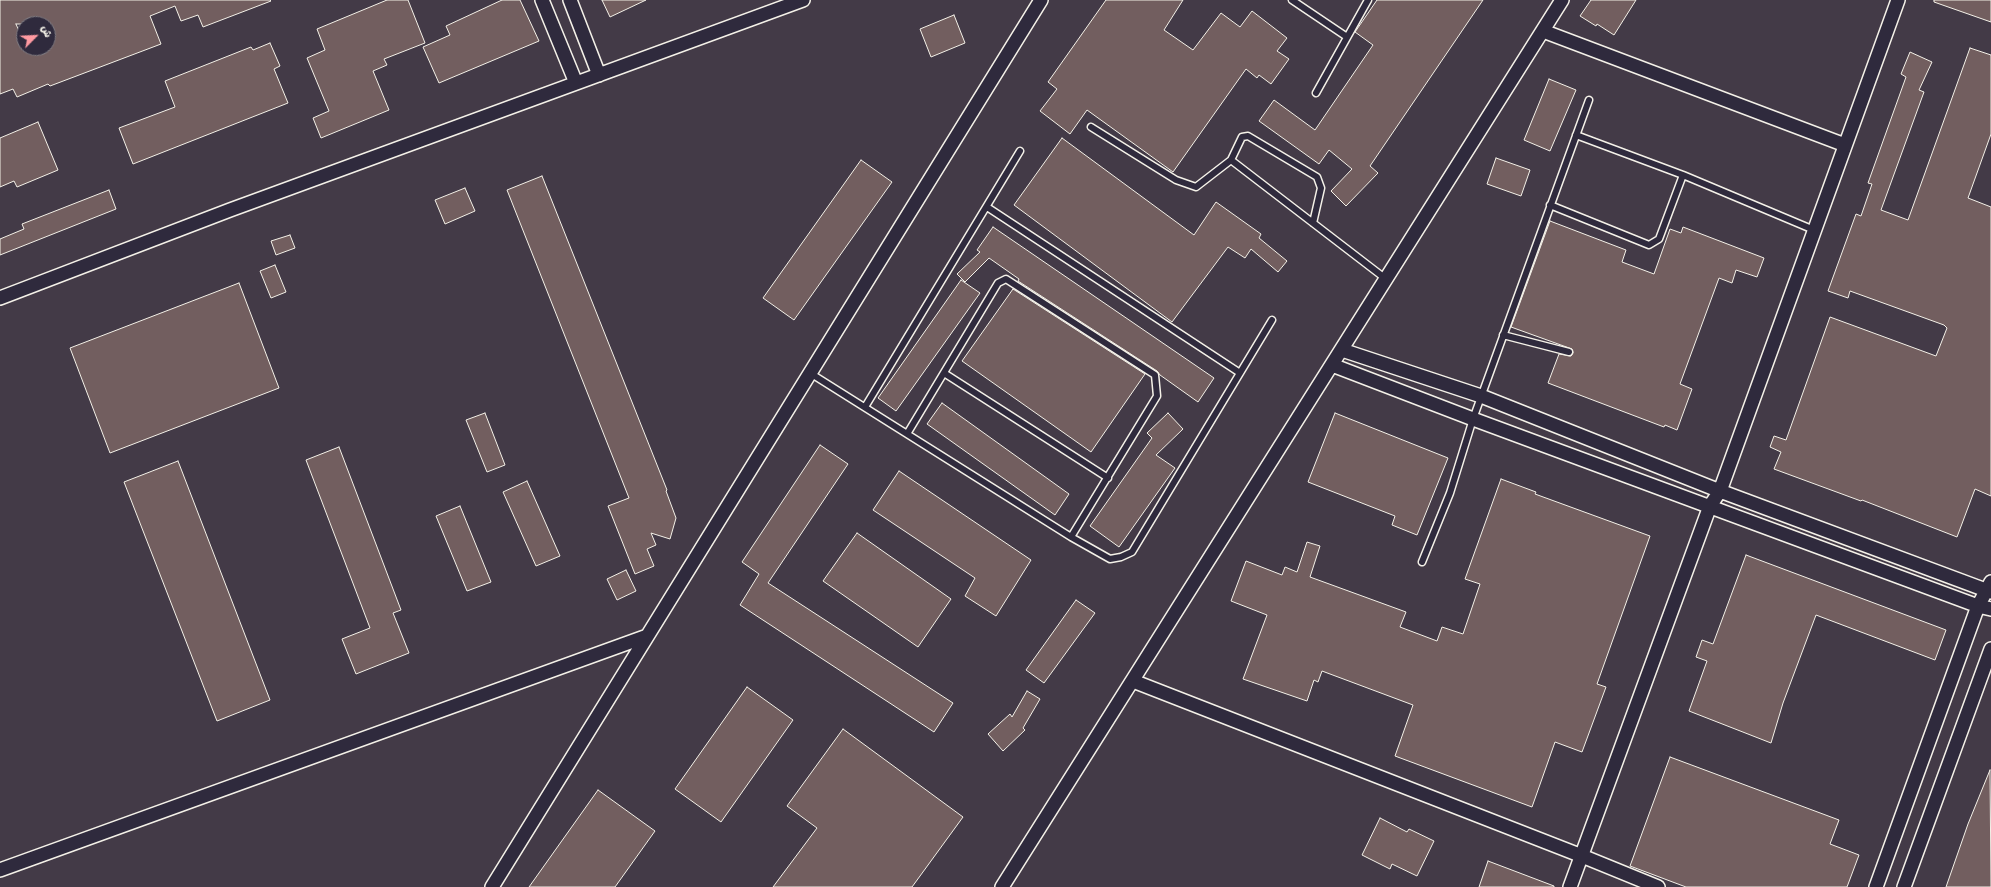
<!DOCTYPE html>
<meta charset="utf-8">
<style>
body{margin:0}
#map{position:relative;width:1991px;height:887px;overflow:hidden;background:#2f2a3d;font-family:"Balsamiq Sans","Playpen Sans Arabic",sans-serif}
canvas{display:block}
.north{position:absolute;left:16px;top:16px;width:40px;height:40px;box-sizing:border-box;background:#2f2a3d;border:1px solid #7e7a81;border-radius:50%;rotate:66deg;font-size:11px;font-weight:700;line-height:16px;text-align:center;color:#f4f1e8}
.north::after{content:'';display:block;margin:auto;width:14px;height:18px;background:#ff9aa2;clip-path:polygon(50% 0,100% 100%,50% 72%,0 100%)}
</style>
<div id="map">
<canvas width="1991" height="887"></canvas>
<div class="north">ش</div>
</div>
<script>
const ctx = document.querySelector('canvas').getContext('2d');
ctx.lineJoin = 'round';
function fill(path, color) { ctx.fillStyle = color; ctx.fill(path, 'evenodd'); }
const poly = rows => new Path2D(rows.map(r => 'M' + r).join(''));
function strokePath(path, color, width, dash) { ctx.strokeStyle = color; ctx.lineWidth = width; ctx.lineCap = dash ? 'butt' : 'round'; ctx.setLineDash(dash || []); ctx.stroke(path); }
fill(poly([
 [0,0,1991,0,1991,887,0,887],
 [24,24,48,24,48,48,24,48]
]), '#433a47');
const building = poly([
 [0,0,270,0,271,1,203,27,198,15,181,21,175,6,150,16,161,44,50,86,48,84,17,97,13,89,0,94,0,0],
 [16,24,48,24,48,48,24,48,24,43,16,24],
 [387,0,408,0,425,43,384,59,387,65,373,71,389,110,321,138,313,118,329,111,307,58,325,50,317,29,387,0],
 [502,0,520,0,539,41,439,83,423,47,450,35,446,26,502,0],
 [602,0,646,0,610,17,602,0],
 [1106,0,1183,0,1164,30,1193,50,1221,13,1240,27,1252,11,1287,38,1277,51,1289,59,1271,84,1259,75,1257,78,1246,69,1173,172,1087,110,1070,134,1040,111,1057,89,1048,82,1106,0],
 [1377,0,1483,0,1370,166,1378,173,1346,206,1331,191,1352,169,1329,150,1319,164,1259,121,1274,100,1315,130,1373,45,1355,32,1377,0],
 [1591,0,1636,0,1614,35,1597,24,1596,26,1580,16,1591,0],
 [1934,0,1991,0,1991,22,1934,2,1934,0],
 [954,15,965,43,931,57,920,29,954,15],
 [270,43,280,66,274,69,288,103,133,164,119,128,175,107,165,81,251,47,253,50,270,43],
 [1970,48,1991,55,1991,134,1968,198,1991,207,1991,496,1975,489,1957,537,1862,500,1861,501,1774,469,1781,452,1770,447,1774,436,1786,440,1830,317,1936,356,1947,328,1944,325,1850,291,1848,298,1828,291,1856,214,1861,216,1872,184,1868,183,1906,77,1901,74,1910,52,1932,62,1919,90,1924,92,1881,210,1908,220,1970,48],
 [1549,79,1576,90,1550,151,1524,140,1549,79],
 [38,122,58,170,17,187,14,181,0,187,0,138,38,122],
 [1062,138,1194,235,1216,202,1261,234,1259,238,1287,261,1278,272,1251,249,1245,258,1228,247,1172,322,1014,205,1062,138],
 [1496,158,1530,170,1521,196,1487,184,1496,158],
 [861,160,892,182,794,320,763,298,861,160],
 [542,176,667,490,666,491,676,518,670,539,651,533,656,545,647,549,654,566,635,574,608,506,629,498,507,190,542,176],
 [465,188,475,211,445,224,435,200,465,188],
 [109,190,116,209,0,255,0,239,24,229,22,224,109,190],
 [1550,221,1626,250,1622,262,1654,274,1670,229,1681,233,1683,227,1764,258,1757,277,1736,270,1732,283,1719,278,1680,384,1692,389,1677,430,1665,425,1664,427,1548,383,1559,354,1571,356,1573,353,1572,349,1511,327,1550,221],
 [993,227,1214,378,1198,402,1160,375,1157,371,1018,281,1019,279,989,258,965,282,957,274,980,252,977,250,993,227],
 [290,235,295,248,276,255,271,241,290,235],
 [275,265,286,292,271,298,260,271,275,265],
 [961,280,980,293,896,411,878,398,961,280],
 [239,283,279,388,110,453,70,348,239,283],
 [1013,289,1145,374,1091,452,962,361,1013,289],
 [942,403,1069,494,1055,515,927,424,942,403],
 [485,413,505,465,487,472,466,420,485,413],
 [1168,413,1183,429,1156,455,1175,468,1119,547,1090,526,1152,438,1147,433,1168,413],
 [1335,413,1448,458,1417,535,1392,525,1395,516,1308,482,1335,413],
 [820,445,848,464,768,583,953,703,934,732,740,605,759,574,742,562,820,445],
 [339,447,401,610,393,613,409,653,356,674,342,639,370,628,306,460,339,447],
 [178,461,270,700,217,721,124,482,178,461],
 [899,471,1031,560,996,616,965,596,975,578,873,510,899,471],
 [1501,479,1536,492,1535,494,1650,536,1597,684,1606,687,1582,752,1555,742,1532,807,1395,756,1413,705,1322,671,1318,682,1314,680,1307,701,1243,679,1267,615,1231,601,1246,561,1282,575,1285,567,1297,572,1307,542,1320,546,1310,577,1406,612,1400,627,1437,641,1442,627,1463,634,1480,584,1465,579,1501,479],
 [527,481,560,556,536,566,503,492,527,481],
 [460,506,491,582,467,591,436,516,460,506],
 [857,533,951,599,918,647,823,581,857,533],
 [1746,555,1946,630,1935,660,1816,615,1783,703,1771,743,1689,711,1707,661,1696,657,1702,640,1713,644,1746,555],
 [626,570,636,591,617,600,607,579,626,570],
 [1076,600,1095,613,1044,683,1026,670,1076,600],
 [747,687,793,720,721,822,675,789,747,687],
 [1027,691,1040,699,1023,728,1025,730,1003,751,988,734,1010,714,1012,717,1027,691],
 [843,729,963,817,912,887,773,887,817,828,787,806,843,729],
 [1670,757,1839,820,1830,844,1859,855,1847,887,1686,887,1630,866,1670,757],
 [1990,770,1991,887,1946,887,1968,824,1990,770],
 [598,790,655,831,615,887,529,887,598,790],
 [1380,818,1407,832,1409,829,1434,841,1417,876,1392,864,1390,869,1362,855,1380,818],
 [1488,861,1554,886,1554,887,1479,887,1488,861]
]);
fill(building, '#725e5f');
strokePath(building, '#f4f1e8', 1);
const lane = poly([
 [1292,0,1347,37],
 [1316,93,1368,0],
 [1091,127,1176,180,1196,187,1231,160,1386,279],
 [1576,135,1683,175,1814,230],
 [1231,160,1242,137,1248,136,1317,177,1321,188,1313,223],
 [1550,205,1649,245,1659,239,1683,175],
 [987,207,1240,373],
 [1503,335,1569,352],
 [810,373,1071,537,1157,396,1155,375,1006,279,998,283,907,434],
 [944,373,1108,478],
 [865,407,1020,151],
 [1071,537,1110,559,1121,557,1132,552,1272,320],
 [1422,562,1450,493,1473,419,1589,100]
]);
const street = poly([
 [542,0,576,83],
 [570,0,599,75],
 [1543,31,1845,145],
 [0,298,230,210,803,0],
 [1342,350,1481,396,1720,491,1991,592],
 [1332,365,1473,419,1978,606,1991,609],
 [1133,681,1582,856,1658,887],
 [0,870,647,636],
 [492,887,1041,0],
 [1002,887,1562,0],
 [1570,887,1710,506,1720,491,1898,0],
 [1876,887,1978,606,1991,582],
 [1904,887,1991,649]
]);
strokePath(lane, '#f4f1e8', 9);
strokePath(street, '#f4f1e8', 16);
strokePath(lane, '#2f2a3d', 6);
strokePath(street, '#2f2a3d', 13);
</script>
